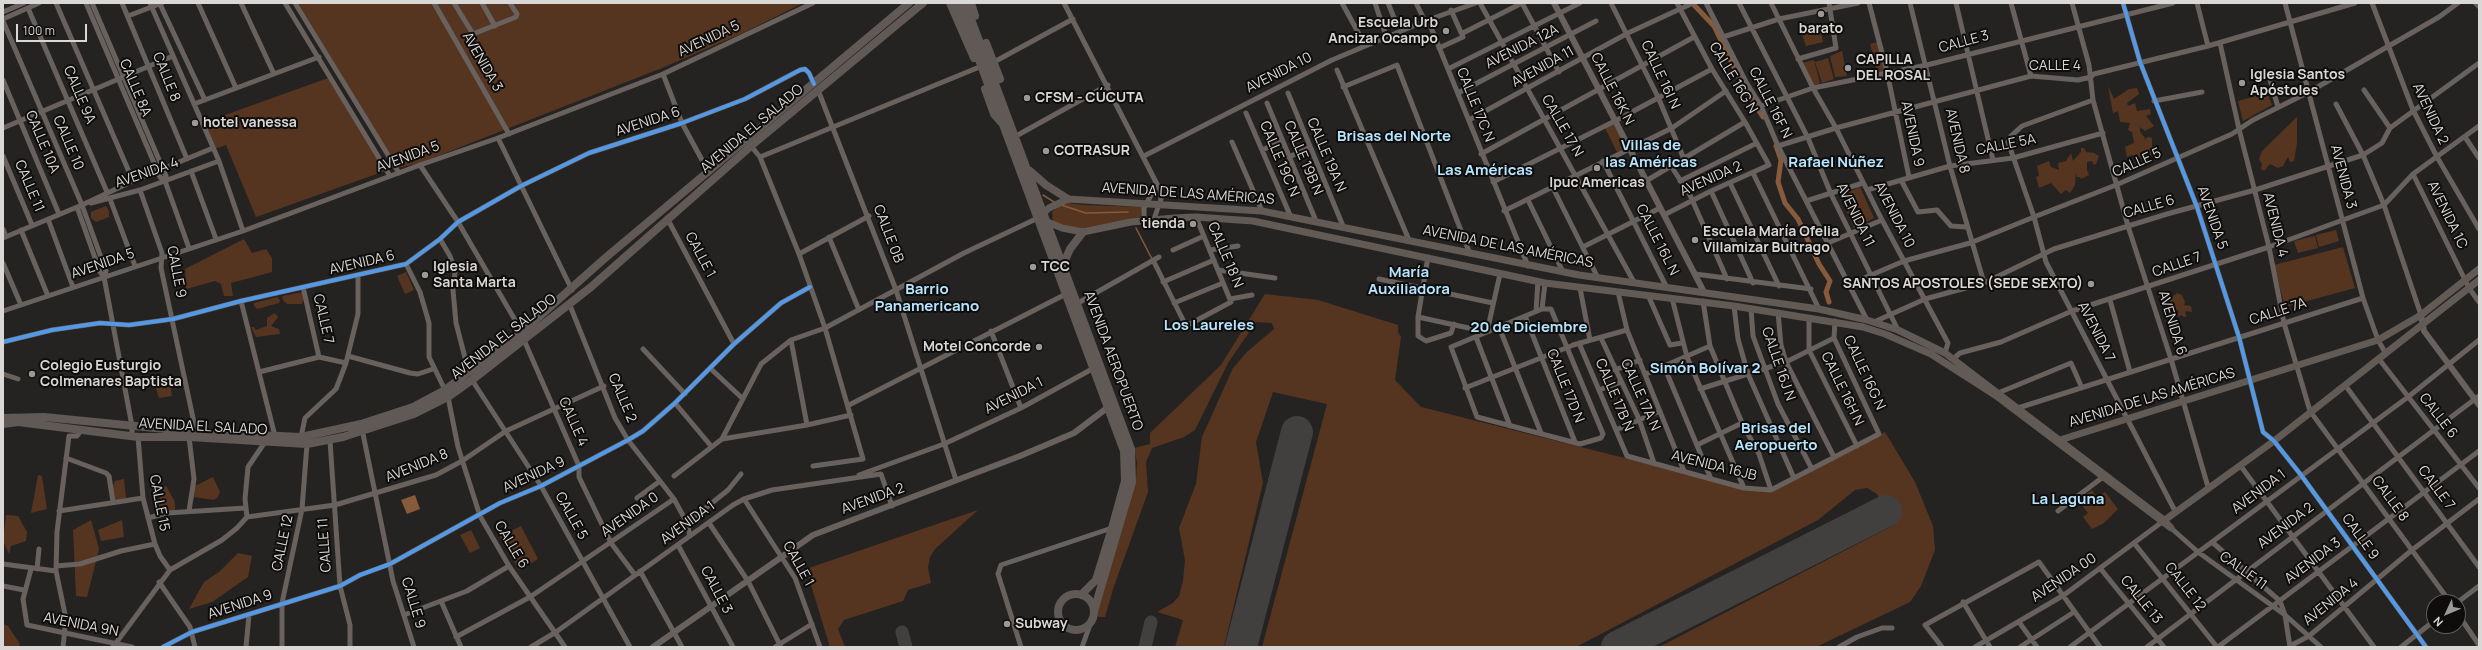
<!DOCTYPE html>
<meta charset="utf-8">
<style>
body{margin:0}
#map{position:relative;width:2482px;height:650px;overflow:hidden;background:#252322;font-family:Manrope,sans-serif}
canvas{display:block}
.frame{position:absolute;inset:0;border:4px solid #dad8d6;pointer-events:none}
.north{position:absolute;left:2426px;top:594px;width:40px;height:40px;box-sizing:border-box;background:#0e0d0c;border:1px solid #605e5d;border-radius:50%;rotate:226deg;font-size:11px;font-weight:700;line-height:16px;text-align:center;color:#dad8d6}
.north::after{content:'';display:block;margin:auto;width:14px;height:18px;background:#9b9997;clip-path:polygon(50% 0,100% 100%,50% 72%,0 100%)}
.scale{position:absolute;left:16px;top:24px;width:71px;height:18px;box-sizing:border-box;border:2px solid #dad8d6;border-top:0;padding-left:5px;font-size:12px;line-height:14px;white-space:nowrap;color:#dad8d6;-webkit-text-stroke:3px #0e0d0c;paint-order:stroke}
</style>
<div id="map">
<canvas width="2482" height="650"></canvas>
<div class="frame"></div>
<div class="north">N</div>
<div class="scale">100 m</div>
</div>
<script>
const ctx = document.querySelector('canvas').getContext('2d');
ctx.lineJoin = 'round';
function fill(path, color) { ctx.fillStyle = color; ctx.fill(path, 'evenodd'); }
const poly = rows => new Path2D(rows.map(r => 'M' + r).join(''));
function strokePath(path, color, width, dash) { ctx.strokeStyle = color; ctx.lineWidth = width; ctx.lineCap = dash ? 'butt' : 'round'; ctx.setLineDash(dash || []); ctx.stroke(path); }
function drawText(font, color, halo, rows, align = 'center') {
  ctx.font = font + ' Manrope,sans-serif'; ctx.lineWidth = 4; ctx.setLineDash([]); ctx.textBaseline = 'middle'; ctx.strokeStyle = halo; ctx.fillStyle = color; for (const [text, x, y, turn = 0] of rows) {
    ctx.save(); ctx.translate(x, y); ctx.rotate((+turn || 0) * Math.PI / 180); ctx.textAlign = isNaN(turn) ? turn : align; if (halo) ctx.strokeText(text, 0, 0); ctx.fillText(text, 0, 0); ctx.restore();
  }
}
fill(poly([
 [298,3,803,3,743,33,662,68,420,163,398,168],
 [1820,27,1823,42,1806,46,1800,28],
 [1878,42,1886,72,1878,74,1870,44],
 [1842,51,1847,76,1835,77,1830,56],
 [1828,58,1834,79,1822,83,1815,62],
 [1814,60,1820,83,1813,86,1802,63],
 [328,78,385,171,256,217,226,145,214,149,203,123],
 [2108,86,2114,99,2129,89,2137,88,2139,94,2127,103,2128,106,2135,103,2137,111,2150,109,2151,114,2146,116,2154,126,2145,131,2140,127,2140,132,2145,138,2144,140,2148,137,2152,138,2152,146,2157,153,2143,158,2132,155,2127,157,2125,147,2134,143,2132,132,2128,130,2130,123,2120,122,2118,111,2113,113],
 [2267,93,2272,105,2243,121,2238,101],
 [2297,117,2297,143,2294,161,2290,162,2288,157,2283,166,2278,168,2270,164,2264,171,2261,169,2262,164,2259,159,2262,151],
 [1613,124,1627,148,1617,152,1605,128],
 [2081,148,2084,148,2086,152,2094,153,2099,156,2096,164,2094,165,2092,161,2087,162,2087,170,2089,175,2081,179,2080,177,2077,177,2076,173,2075,185,2070,193,2066,190,2061,194,2051,183,2039,188,2036,177,2039,176,2037,166,2049,161,2051,167,2059,170,2058,163,2066,161,2071,153,2073,161,2081,152],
 [1860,187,1874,218,1854,228,1840,196],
 [1067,203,1083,205,1143,207,1141,216,1135,220,1087,229,1065,227,1053,221,1052,212,1059,206],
 [106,206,109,211,109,217,96,222,91,218,91,212],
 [2336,230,2339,241,2319,247,2316,235],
 [2315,236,2318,248,2298,253,2294,241],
 [244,239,252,253,266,249,272,258,272,272,231,283,233,296,224,296,221,284,215,281,186,289,185,269],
 [2343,247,2355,288,2285,307,2274,265],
 [406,272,414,290,405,294,397,276],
 [303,292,304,298,302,304,287,304,283,300,282,296],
 [2177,293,2182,295,2185,302,2184,305,2191,306,2192,312,2186,311,2185,313,2187,316,2184,317,2182,315,2177,317,2179,311,2171,308,2169,300],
 [1265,294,1318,300,1398,325,1398,332,1401,337,1395,380,1421,407,1720,482,1771,490,1885,432,1915,482,1933,526,1935,550,1921,586,1910,602,1816,647,1659,647,1894,525,1877,494,1867,488,1855,490,1818,520,1576,647,1262,647,1327,404,1273,392,1256,442,1263,483,1224,647,1175,647,1183,620,1157,612,1173,603,1179,596,1183,581,1185,560,1179,528,1196,484,1202,437,1233,368,1247,352,1274,329,1272,323,1256,322,1228,363,1195,430,1184,437,1152,448,1146,462,1148,492,1113,589,1105,617,1098,617,1096,606,1136,480,1137,462,1134,448,1150,444,1150,433,1221,365],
 [277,297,280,300,279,303,257,309,254,306,254,303],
 [275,313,278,317,271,326,279,329,280,334,256,337,251,327,254,327,256,330,267,326,267,318],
 [152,376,157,376,170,382,172,396,159,398],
 [38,475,42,476,47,509,31,513],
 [213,477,220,492,217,498,214,500,194,497,195,486],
 [124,479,126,498,114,500,112,488,115,481],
 [166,486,175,502,175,511,158,508,160,497,164,495,162,487],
 [2092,490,2097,497,2105,492,2118,509,2104,523,2092,529,2083,517,2088,513,2078,500],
 [978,510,935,549,930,557,928,568,931,583,908,590,903,601,844,620,838,629,845,647,830,647,806,569],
 [6,515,18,516,27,532,26,541,11,546,9,554,3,541],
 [91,520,99,549,87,597,76,596,73,530],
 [122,520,124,537,101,541,98,530],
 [521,526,538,559,519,570,500,537],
 [471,530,480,548,470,553,460,535],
 [238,553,252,556,248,577,212,602,189,609,204,582,219,572],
 [3,624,8,626,20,644,18,647,3,647]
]), '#563520');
fill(poly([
 [415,495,420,509,407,514,401,500]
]), '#885a3c');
strokePath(poly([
 [1043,195,1054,202],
 [1061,205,1086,213,1128,212],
 [1136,228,1152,259]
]), '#885a3c', 1.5);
strokePath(poly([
 [1694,5,1714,26,1744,88,1763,117],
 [1776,146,1781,160,1778,182,1785,203,1798,219,1819,264,1830,281,1826,292,1829,302]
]), '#885a3c', 5);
strokePath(poly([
 [902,632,906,647],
 [1145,647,1151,622]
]), '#42403e', 13);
strokePath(poly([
 [1241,647,1297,432],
 [1617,647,1886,511]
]), '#42403e', 32);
strokePath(poly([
 [56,3,133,181],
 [86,3,160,177,165,181],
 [92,3,166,176,165,181,189,248],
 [122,3,187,159],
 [150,3,219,161,243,231],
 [198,3,236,88],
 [241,3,274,74],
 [285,3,390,176],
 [295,3,399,173],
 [434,3,509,134],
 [454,3,473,34,516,17,517,14,510,3],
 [482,3,495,26],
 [1064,3,1160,190,1161,199,1154,219],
 [1342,3,1365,45],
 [1375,3,1386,36],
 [1388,3,1395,20],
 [1416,3,1425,21],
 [1480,3,1634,282],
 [1522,3,1559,72],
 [1611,3,1658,97,1684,159],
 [1706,3,1746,82,1761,106,1778,146,1867,320],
 [1739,3,1808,138,1831,194,1898,330],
 [1771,3,1813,88,1836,128,1882,220,1948,343,1945,353],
 [1869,3,1887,72,1909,177],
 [1910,3,1950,166,1984,283],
 [1956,3,1993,160],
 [2011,3,2031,76],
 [2072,3,2089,65,2093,100,2128,226,2171,359,2208,487],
 [2123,3,2140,62,2197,207,2239,337,2263,432,2274,441,2301,475,2426,647],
 [2197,3,2208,46],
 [2285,3,2363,298,2378,340,2386,354],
 [2372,3,2413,110,2437,157,2479,229],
 [160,4,205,100],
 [28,8,107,192],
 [3,12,24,3],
 [128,16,162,3],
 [3,19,39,3],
 [1428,20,1528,266],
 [3,21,82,205,106,271,104,277,132,426,132,436],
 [1463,33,1522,3],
 [1723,37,1779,19,1858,3],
 [2220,43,2239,129,2269,247,2284,323,2310,411,2450,602],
 [1439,48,1463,37,1451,10],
 [1798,59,1836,48,1829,3],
 [994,62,1073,19],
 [1448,69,1580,3],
 [1337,70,1409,240],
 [2268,73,2278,107],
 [663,74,682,123,709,173],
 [3,80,59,214],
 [1343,87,1397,65,1470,254],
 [818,90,896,290,956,480],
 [2364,90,2390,128],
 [1288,93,1343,226],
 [1458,93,1596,21],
 [2093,100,2022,126,2011,136,2008,142,2034,217,2046,262,2175,511],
 [2154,101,2202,92],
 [1267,103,1316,221],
 [194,104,319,57],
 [2336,104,2363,155,2384,205,2421,315],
 [1761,106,1813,88,1927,65,2173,3],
 [1246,113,1290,215],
 [1469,120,1628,33,1693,3],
 [3,128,173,56],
 [1016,136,1108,85],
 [2465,137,2479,158],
 [498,138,572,290],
 [1232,142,1262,211],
 [751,146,760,157,799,254,825,328,863,459,813,466],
 [1778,146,1836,128,2031,76,2078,80,2091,77,2094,74,2208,46,2355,3],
 [1262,150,1283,141],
 [1481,154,1694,37],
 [3,156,32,225],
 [1144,156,1332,60,1425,21,1476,3],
 [760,157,977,68],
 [1289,157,1310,147],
 [1603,161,1667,288],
 [420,165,458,222,522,332],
 [1671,166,1690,195,1727,279],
 [191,171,216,239],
 [1753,173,1819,309],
 [2413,174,2469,288,2479,302],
 [1901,180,1918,212,1937,210,1951,226,1966,227],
 [1646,181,1745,122],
 [1680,181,1757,143],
 [1493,182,1615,121,1712,69],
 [1730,183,1779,286],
 [1553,188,1598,278],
 [140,190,162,253,161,268,196,432],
 [1867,190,1950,166,2013,158,2103,133],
 [1711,191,1753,283],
 [110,199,135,266],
 [1528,200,1563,272],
 [1806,201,1863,183],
 [91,203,140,190,219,161],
 [77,207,100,272,104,277],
 [1504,211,1672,128,1726,91],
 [1664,215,1711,191,1769,165,1745,122,1712,69,1677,3],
 [667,218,734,344],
 [48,219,73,287],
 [1144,220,1144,208,1157,184],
 [3,229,6,237],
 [21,230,48,296],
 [829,237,859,310],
 [3,238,82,205,133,181,213,148],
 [440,239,450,256,455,272,453,290,456,323,469,373],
 [1828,243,1882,220],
 [1583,247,1660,208],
 [1173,250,1204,236],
 [1210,250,1238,246],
 [799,254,869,216],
 [1428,257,1418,317,1418,336,1426,341,1451,333,1454,324],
 [1154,262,1186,326,1231,302,1196,217],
 [3,263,21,305],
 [406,264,420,292,429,323,429,357,445,390],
 [1218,270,1275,278],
 [1695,274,1811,289],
 [1379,279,1493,303],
 [1163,282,1214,260],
 [1850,284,1904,261,1970,243,2034,217,2116,185,2232,134,2253,120,2309,92,2439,17,2458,3],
 [303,287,319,357],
 [1580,288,1590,340],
 [1618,292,1627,330,1684,471],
 [1648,295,1670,345,1682,343],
 [1672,298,1687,357,1744,488],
 [1230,299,1252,295],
 [2110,300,2130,372],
 [241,301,275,436],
 [1703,301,1710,346,1742,423,1759,454,1771,490],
 [569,303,615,418,628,440,674,499,687,523,690,536],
 [1078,303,1159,257],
 [1174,303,1223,283],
 [1734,306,1738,339,1748,374,1794,478],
 [1751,308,1753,336,1778,404,1812,469],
 [1542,309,1551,309,1603,434,1601,438,1580,444,1477,417,1451,347,1542,309],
 [1542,309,1545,283],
 [3,311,243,231,420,165,498,138,663,74,813,3],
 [1536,311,1538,281],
 [1778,312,1781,345,1786,362,1834,457],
 [1525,316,1575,442],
 [1418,317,1487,332,1500,274],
 [1809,318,1809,350,1857,446],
 [1874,322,1925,299,1984,283,2054,249,2167,214,2255,190,2363,155,2382,143,2390,128,2479,63],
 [1499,327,1541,433],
 [991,331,1021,408],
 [1476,337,1510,426],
 [1601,338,1639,419,1654,463],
 [524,340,579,466,579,477,611,543,635,575],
 [791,340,807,425],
 [3,342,52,330,100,323,129,325,173,319,241,301,406,264,440,239,458,222,521,186,589,153,682,123,745,99,800,70,805,69,809,73,814,84],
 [1579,343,1627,456,1744,488,1771,490,1879,434,1834,338,1835,321],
 [1573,345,1627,330],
 [643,349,685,394],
 [348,356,410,373,418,374,433,369],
 [1953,359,1960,353,2001,342,2072,311,2269,247,2384,205,2413,174,2479,126],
 [2379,359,2479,488],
 [1664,366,1711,479],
 [711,369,742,398],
 [1615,370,1640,360],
 [259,372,319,357,346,363],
 [3,374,18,379],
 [1646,374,1710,346],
 [472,380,541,486,630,647],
 [2345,385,2479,567],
 [1465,388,1571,346],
 [1700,389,1786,362,1834,338],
 [1599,390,1621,382],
 [1998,393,2071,363,2082,388],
 [448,397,458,447,480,516,509,566,565,647],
 [675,403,711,446],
 [849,405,1066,294],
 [2018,408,2363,298],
 [362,429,393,581,414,647],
 [1616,430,1660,411],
 [138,437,143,498,155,544,160,556,170,570],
 [189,437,194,479,189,511],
 [301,437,305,418,336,389,346,363,358,314,358,276],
 [722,439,761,364,791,340,825,328,964,253,1038,218],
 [330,441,340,586,350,625,350,647],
 [1697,445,1742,423],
 [66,458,106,473,109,476,113,502],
 [2240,465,2374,647],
 [859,475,944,444,1021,408,1094,368],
 [674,476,722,439,807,425,851,415],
 [637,498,660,481],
 [744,499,795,578,820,647],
 [59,511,143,498],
 [2058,511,2103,477],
 [247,517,335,505,436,475,462,461,506,431,604,386],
 [247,517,245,499,248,467,265,442],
 [148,518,167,513,245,508],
 [687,523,728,490,741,474],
 [709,523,748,581,781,647],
 [2171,528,2198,552,2285,615,2321,647],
 [2212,542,2280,601,2285,615,2290,647],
 [2134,543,2217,647],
 [678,545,733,647],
 [3,564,56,571],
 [56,566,80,564,121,551,155,544],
 [2100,568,2164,647],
 [31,569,23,599,27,625,132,647],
 [37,569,39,549],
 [640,571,682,647],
 [159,582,190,627,195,647],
 [3,586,24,590],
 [441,601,461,647],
 [1963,602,1990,647],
 [2458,602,2479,586],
 [2458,614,2479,645],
 [404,615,467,591,509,566],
 [2019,622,2037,647],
 [456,637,530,597,674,499],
 [2290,646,2309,636,2412,550,2479,499],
 [63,647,66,619,56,571,57,532,69,436,77,436,82,429],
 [113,647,170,570,222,540,237,528,247,517],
 [163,647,192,632,340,586,360,575,390,564,500,503,541,486,628,440,643,431,675,403,734,344,781,303,810,287],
 [246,647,249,615],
 [282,647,282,603,302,509,307,444],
 [531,647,556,632,733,505,744,499,772,490,881,474,892,506],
 [775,647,812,624],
 [1021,647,998,574,1001,565,1112,528],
 [1082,647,1091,622],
 [1839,647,1857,637,1882,628,1892,628],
 [1942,647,1925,625,2039,562,2100,647],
 [1975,647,2064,595,2162,522],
 [2020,647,2074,612],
 [2070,647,2408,397,2479,340],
 [2147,647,2479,396],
 [2218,647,2479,451],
 [2401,647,2434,621]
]), '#68615d', 5);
strokePath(poly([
 [1554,3,1704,292],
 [2476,3,2479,6],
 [2421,315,2424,331,2479,405],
 [653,647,813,535,1020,456,1074,433,1111,405]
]), '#68615d', 6);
strokePath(poly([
 [1068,199,1262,211,1579,275,1819,309,1867,320,1898,330,1945,353,2164,520,2171,528,1995,395,1931,354,1885,334,1863,327,1734,306,1545,283,1253,221,1196,217,1174,218,1131,222,1083,232,1062,228,1038,218,1049,208,1068,199],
 [2060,440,2378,340,2421,315,2479,269],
 [2162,522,2274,441,2479,280]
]), '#615a55', 7);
strokePath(poly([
 [950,3,974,58],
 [958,3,1124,451,1125,481,1112,528,1096,580,1081,595],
 [965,3,1131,449,1132,482,1094,611],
 [971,3,975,16],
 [986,43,1000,79],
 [985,89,994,114,1001,122],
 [1030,171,1046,185,1068,199],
 [1063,265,1070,249,1083,232],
 [3,418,44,417,196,432,301,437,361,424,413,407,445,390,522,332,604,259,909,3],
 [3,424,18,422,138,437,189,437,307,444,343,437,414,414,448,397,472,380,591,287,751,146,923,3],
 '1058 612a18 18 0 1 1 36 0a18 18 0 1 1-36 0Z'
]), '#605955', 8);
strokePath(poly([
 [2123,3,2140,62,2197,207,2239,337,2263,432,2274,441,2301,475,2426,647],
 [3,342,52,330,100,323,129,325,173,319,241,301,406,264,440,239,458,222,521,186,589,153,682,123,745,99,800,70,805,69,809,73,814,84],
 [163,647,192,632,340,586,360,575,390,564,500,503,541,486,628,440,643,431,675,403,734,344,781,303,810,287]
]), '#5399e6', 4);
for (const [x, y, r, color] of [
 [1821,14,4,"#9b9997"],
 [1446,31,4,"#9b9997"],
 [1848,68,4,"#9b9997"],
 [2242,83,4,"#9b9997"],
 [1027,98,4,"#9b9997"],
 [195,123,4,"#9b9997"],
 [1046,151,4,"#9b9997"],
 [1597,168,4,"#9b9997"],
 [1193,224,4,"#9b9997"],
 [1695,240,4,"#9b9997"],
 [1033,267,4,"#9b9997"],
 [425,275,4,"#9b9997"],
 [2091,284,4,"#9b9997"],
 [1039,347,4,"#9b9997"],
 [32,374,4,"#9b9997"],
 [1007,624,4,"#9b9997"]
]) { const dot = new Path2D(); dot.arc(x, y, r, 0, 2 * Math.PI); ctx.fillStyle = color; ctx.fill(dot); strokePath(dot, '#0e0d0c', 1.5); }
drawText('bold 14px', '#dad8d6', '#0e0d0c', [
 ["Escuela Urb",1438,23,"right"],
 ["Ancizar Ocampo",1438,39,"right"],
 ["barato",1821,29,"center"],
 ["CAPILLA",1856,60],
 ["DEL ROSAL",1856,76],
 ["Iglesia Santos",2250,75],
 ["Apóstoles",2250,91],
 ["CFSM - CÚCUTA",1035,98],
 ["hotel vanessa",203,123],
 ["COTRASUR",1054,151],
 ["Ipuc Americas",1597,183,"center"],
 ["tienda",1185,224,"right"],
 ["Escuela María Ofelia",1703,232],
 ["Villamizar Buitrago",1703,248],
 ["Iglesia",433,267],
 ["Santa Marta",433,283],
 ["TCC",1041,267],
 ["SANTOS APOSTOLES (SEDE SEXTO)",2083,284,"right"],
 ["Motel Concorde",1031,347,"right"],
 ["Colegio Eusturgio",40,366],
 ["Colmenares Baptista",40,382],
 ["Subway",1015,624]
], 'left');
drawText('14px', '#dad8d6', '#0e0d0c', [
 ["AVENIDA 5",709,39,-25],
 ["CALLE 3",1964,42,-15],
 ["AVENIDA 12A",1522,47,-27],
 ["AVENIDA 3",482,62,60],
 ["CALLE 4",2055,66],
 ["AVENIDA 11",1543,67,-29],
 ["AVENIDA 10",1279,73,-27],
 ["CALLE 16I N",1660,75,65],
 ["CALLE 8",166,77,68],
 ["CALLE 16G N",1733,78,59],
 ["CALLE 8A",135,88,67],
 ["CALLE 16K N",1612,89,63],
 ["CALLE 9A",79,95,67],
 ["CALLE 16F N",1770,103,63],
 ["CALLE 17C N",1475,105,68],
 ["AVENIDA 2",2430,114,65],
 ["AVENIDA 6",648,122,-18],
 ["CALLE 17 N",1562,126,60],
 ["AVENIDA EL SALADO",752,129,-40],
 ["AVENIDA 9",1912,134,78],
 ["AVENIDA 8",1957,141,77],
 ["CALLE 10A",42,142,67],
 ["CALLE 10",68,143,67],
 ["CALLE 5A",2006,145,-11],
 ["CALLE 19A N",1326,155,67],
 ["AVENIDA 5",408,157,-20],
 ["CALLE 19B N",1303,158,67],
 ["CALLE 19C N",1279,159,67],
 ["CALLE 5",2137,163,-24],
 ["AVENIDA 4",147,173,-19],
 ["AVENIDA 3",2343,177,75],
 ["AVENIDA 2",1711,179,-24],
 ["CALLE 11",29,186,67],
 ["AVENIDA DE LAS AMÉRICAS",1188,194,4],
 ["CALLE 6",2149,207,-16],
 ["AVENIDA 11",1855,215,64],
 ["AVENIDA 10",1894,215,63],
 ["AVENIDA 1C",2447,215,64],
 ["AVENIDA 5",2212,218,71],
 ["AVENIDA 4",2275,225,76],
 ["CALLE 0B",888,234,69],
 ["CALLE 16L N",1657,240,63],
 ["AVENIDA DE LAS AMÉRICAS",1508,247,11],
 ["CALLE 1",700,255,62],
 ["CALLE 18 N",1225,255,67],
 ["AVENIDA 6",362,263,-13],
 ["AVENIDA 5",103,264,-19],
 ["CALLE 7",2177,265,-19],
 ["CALLE 9",176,272,79],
 ["CALLE 7A",2278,312,-18],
 ["CALLE 7",323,319,77],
 ["AVENIDA 6",2172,323,73],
 ["AVENIDA 7",2096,332,63],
 ["AVENIDA EL SALADO",504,337,-38],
 ["AVENIDA AEROPUERTO",1113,361,70],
 ["CALLE 16J N",1778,364,71],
 ["CALLE 16G N",1864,373,65],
 ["CALLE 17D N",1565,386,68],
 ["CALLE 16H N",1842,389,64],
 ["CALLE 17B N",1614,395,67],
 ["CALLE 17A N",1640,395,66],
 ["AVENIDA 1",1014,396,-27],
 ["CALLE 2",622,398,67],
 ["AVENIDA DE LAS AMÉRICAS",2152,398,-17],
 ["CALLE 6",2438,416,52],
 ["CALLE 4",573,422,66],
 ["AVENIDA EL SALADO",203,427,3],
 ["AVENIDA 8",417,466,-22],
 ["AVENIDA 16JB",1714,466,14],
 ["AVENIDA 9",534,475,-25],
 ["CALLE 7",2436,488,53],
 ["AVENIDA 1",2259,492,-37],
 ["AVENIDA 2",873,499,-20],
 ["CALLE 8",2390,499,54],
 ["CALLE 15",159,503,79],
 ["AVENIDA 0",630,515,-35],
 ["CALLE 5",571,516,61],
 ["AVENIDA 1",688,523,-36],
 ["AVENIDA 2",2286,526,-37],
 ["CALLE 9",2360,537,54],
 ["CALLE 12",283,543,-78],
 ["CALLE 11",325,545,-94],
 ["CALLE 6",511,545,59],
 ["AVENIDA 3",2313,561,-37],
 ["CALLE 1",798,564,61],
 ["CALLE 11",2243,571,36],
 ["AVENIDA 00",2064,578,-34],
 ["CALLE 12",2185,587,52],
 ["CALLE 3",716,590,62],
 ["CALLE 13",2141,600,51],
 ["AVENIDA 4",2331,602,-39],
 ["CALLE 9",413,603,73],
 ["AVENIDA 9",240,605,-18],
 ["AVENIDA 9N",81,625,11]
]);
drawText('bold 15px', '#b6e5ff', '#0e0d0c', [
 ["Brisas del Norte",1394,137],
 ["Villas de",1651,146],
 ["las Américas",1651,163],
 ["Rafael Núñez",1836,163],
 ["Las Américas",1485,171],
 ["María",1409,273],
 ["Auxiliadora",1409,290],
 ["Barrio",927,290],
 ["Panamericano",927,307],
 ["Los Laureles",1209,326],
 ["20 de Diciembre",1529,328],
 ["Simón Bolívar 2",1705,369],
 ["Brisas del",1776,429],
 ["Aeropuerto",1776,446],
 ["La Laguna",2068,500]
]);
</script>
